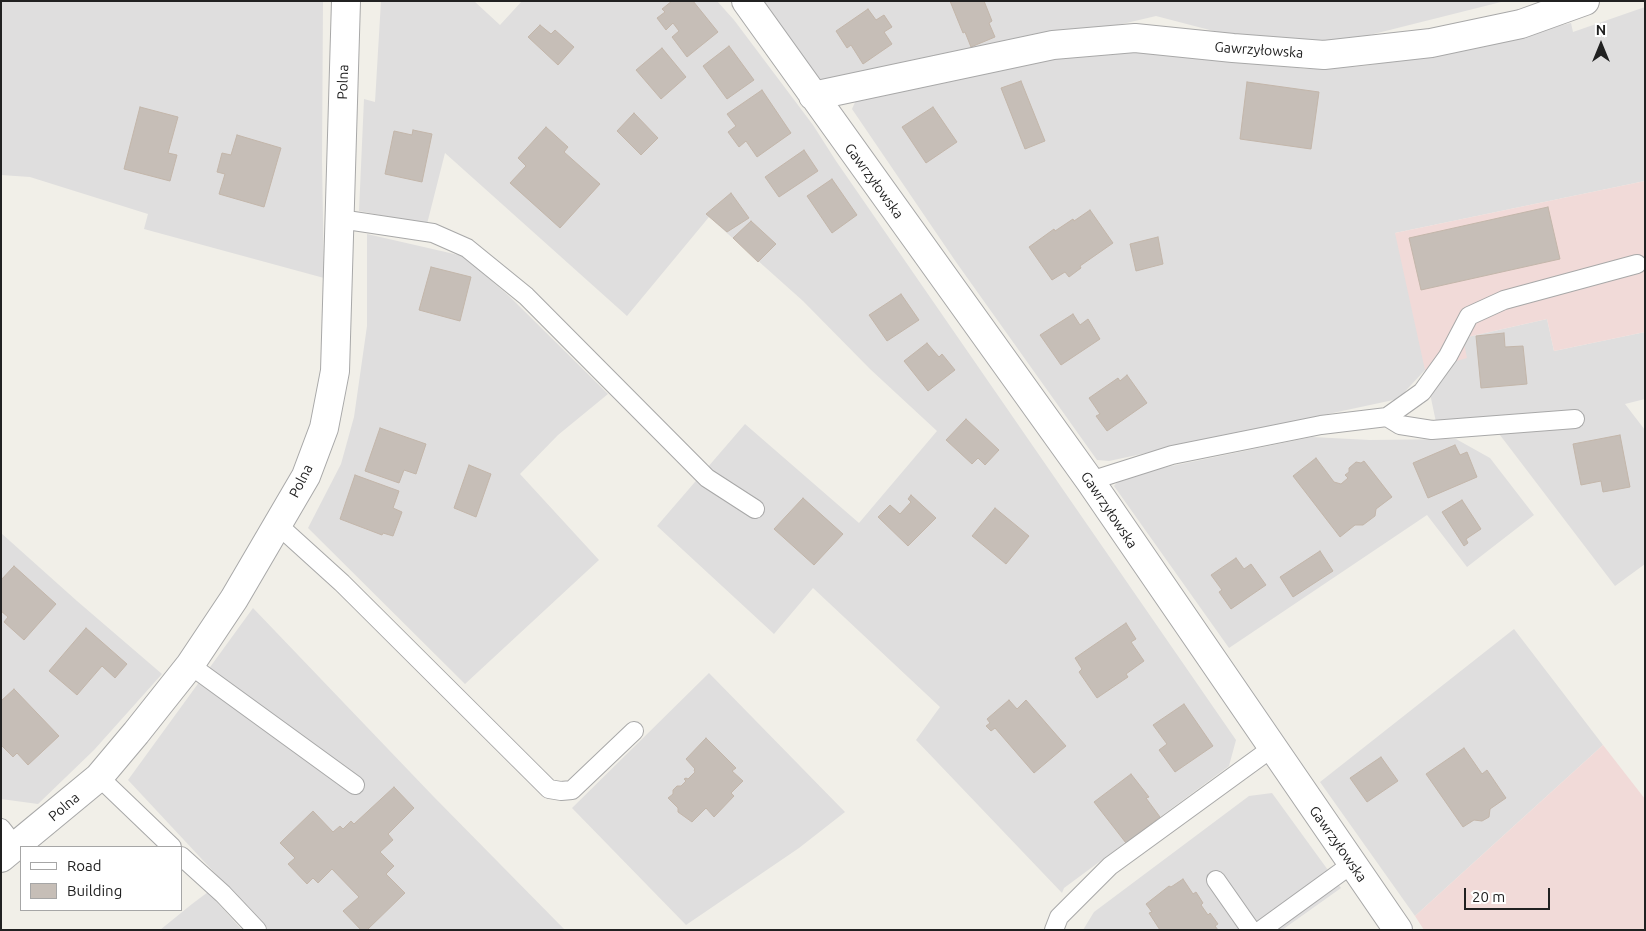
<!DOCTYPE html>
<meta charset="utf-8">
<style>
body{margin:0}
#map{position:relative;width:1646px;height:931px;overflow:hidden;background:#f1efe8;font-family:Ubuntu,sans-serif}
canvas{display:block}
.frame{position:absolute;inset:0;border:2px solid #212121;pointer-events:none}
.legend{position:absolute;left:20px;top:846px;width:162px;height:65px;box-sizing:border-box;background:#fff;border:1px solid #a6a6a6;margin:0;padding:6px 9px;list-style:none;font-size:15px;color:#212121}
.legend li{display:flex;align-items:center;gap:10px;height:25px}
.legend b{width:25px;border:1px solid #a6a6a6}
.north{position:absolute;left:1576px;top:20px;width:50px;height:50px;-webkit-text-stroke:4px #fff;paint-order:stroke;rotate:0deg;font-size:14px;font-weight:700;line-height:20px;text-align:center;color:#212121}
.north::after{content:'';display:block;margin:auto;width:18px;height:22px;background:#212121;clip-path:polygon(50% 0,100% 100%,50% 72%,0 100%)}
.scale{position:absolute;left:1464px;top:888px;width:86px;height:22px;box-sizing:border-box;border:2px solid #212121;border-top:0;padding-left:6px;font-size:15px;line-height:18px;white-space:nowrap;color:#212121;-webkit-text-stroke:4px #fff;paint-order:stroke}
</style>
<div id="map">
<canvas width="1646" height="931"></canvas>
<div class="frame"></div>
<ul class="legend">
<li><b style="height:6px;background:#fff"></b>Road</li>
<li><b style="height:14px;background:#c6beb7"></b>Building</li>
</ul>
<div class="north">N</div>
<div class="scale">20 m</div>
</div>
<script>
const ctx = document.querySelector('canvas').getContext('2d');
ctx.lineJoin = 'round';
function fill(path, color) { ctx.fillStyle = color; ctx.fill(path, 'evenodd'); }
const poly = rows => new Path2D(rows.map(r => 'M' + r).join(''));
function strokePath(path, color, width, dash) { ctx.strokeStyle = color; ctx.lineWidth = width; ctx.lineCap = dash ? 'butt' : 'round'; ctx.setLineDash(dash || []); ctx.stroke(path); }
function drawText(font, color, halo, rows, align = 'center') {
  ctx.font = font + ' Ubuntu,sans-serif'; ctx.lineWidth = 4.5; ctx.setLineDash([]); ctx.textBaseline = 'middle'; ctx.strokeStyle = halo; ctx.fillStyle = color; for (const [text, x, y, turn = 0] of rows) {
    ctx.save(); ctx.translate(x, y); ctx.rotate((+turn || 0) * Math.PI / 180); ctx.textAlign = isNaN(turn) ? turn : align; if (halo) ctx.strokeText(text, 0, 0); ctx.fillText(text, 0, 0); ctx.restore();
  }
}
fill(poly([
 [1,1,323,1,322,161,324,278,144,229,148,214,30,177,1,175],
 [381,1,474,1,500,25,522,1,717,1,734,20,813,125,836,161,1236,740,1229,766,1064,888,1062,893,916,740,940,707,813,588,774,634,657,526,745,424,859,523,937,431,870,369,803,301,709,217,627,316,445,153,427,224,359,211,364,99,375,102],
 [739,1,1505,1,1298,53,1156,16,830,93],
 [1645,7,1645,181,1395,233,1463,338,1547,319,1554,351,1645,332,1645,399,1625,404,1645,430,1645,564,1615,586,1487,418,1436,422,1425,370,1398,399,1109,461,1097,460,956,262,852,109,856,100,1032,58,1153,49,1306,69,1364,66,1449,52,1571,23,1573,32],
 [367,234,463,256,509,296,608,394,558,435,520,474,599,560,465,684,308,528,341,464,354,417,367,326],
 [1312,437,1370,440,1456,439,1490,458,1534,515,1467,567,1427,515,1229,648,1114,486,1123,476],
 [1,533,77,601,162,674,94,750,38,804,1,799],
 [253,608,433,796,565,930,268,930,128,780],
 [1514,629,1603,745,1415,916,1320,782],
 [709,673,845,812,799,848,686,925,572,808],
 [1272,793,1341,888,1282,930,1083,930,1094,912,1249,796],
 [208,892,242,930,160,930,192,904]
]), '#dfdede');
fill(poly([
 [1645,181,1645,332,1554,351,1547,319,1463,338,1467,358,1425,370,1395,233],
 [1603,745,1645,799,1645,930,1424,930,1415,916]
]), '#f1dad8');
const building = poly([
 [672,1,693,1,718,32,687,57,672,37,679,31,673,23,666,30,657,18,665,12,662,9,672,1],
 [950,1,984,1,992,21,989,23,995,37,971,47,965,32,963,33,950,1],
 [868,9,876,20,884,15,892,27,884,32,892,44,863,64,851,45,847,48,836,31,868,9],
 [540,25,551,34,555,30,574,47,558,65,528,37,540,25],
 [729,46,754,80,727,99,703,66,729,46],
 [662,48,686,77,661,99,636,70,662,48],
 [1021,81,1045,141,1025,149,1001,88,1021,81],
 [1247,82,1319,92,1311,149,1240,139,1247,82],
 [762,90,791,133,757,157,746,141,739,147,728,132,736,126,727,114,762,90],
 [140,107,178,117,168,153,177,155,170,181,124,169,140,107],
 [933,107,957,142,926,163,902,127,933,107],
 [634,113,658,138,641,155,617,131,634,113],
 [546,127,568,147,564,152,600,184,560,228,510,183,526,166,518,158,546,127],
 [413,130,432,134,422,182,385,174,394,131,412,135,413,130],
 [237,135,281,148,264,207,219,194,225,174,217,172,222,153,231,155,237,135],
 [804,150,818,171,779,197,765,177,804,150],
 [832,179,857,215,832,233,807,196,832,179],
 [731,193,749,218,727,232,706,214,731,193],
 [1548,207,1560,259,1421,290,1409,238,1548,207],
 [1090,210,1113,243,1080,266,1081,268,1069,277,1065,272,1052,280,1029,247,1054,229,1055,231,1073,219,1074,221,1090,210],
 [751,221,776,244,758,262,733,238,751,221],
 [1158,237,1163,264,1136,271,1130,244,1158,237],
 [431,267,471,277,460,321,419,310,431,267],
 [901,294,919,320,887,341,869,315,901,294],
 [1073,314,1080,325,1088,319,1100,339,1061,365,1040,335,1073,314],
 [1504,333,1505,347,1523,346,1527,384,1481,388,1476,336,1504,333],
 [927,343,939,357,942,354,955,370,928,391,904,361,927,343],
 [1127,375,1147,403,1107,431,1096,416,1100,414,1089,398,1118,378,1120,381,1127,375],
 [966,419,999,450,985,465,978,458,972,464,946,440,966,419],
 [380,428,426,444,416,474,404,470,399,483,365,471,380,428],
 [1620,435,1630,487,1603,492,1601,481,1581,485,1573,444,1620,435],
 [1455,445,1460,455,1467,452,1477,477,1428,498,1413,463,1455,445],
 [1316,458,1334,482,1341,484,1348,478,1345,475,1349,472,1349,468,1356,462,1361,463,1364,461,1392,497,1376,509,1375,516,1363,525,1355,525,1340,537,1293,476,1316,458],
 [469,465,491,474,476,517,454,508,469,465],
 [355,475,399,491,393,508,402,512,393,536,383,533,382,535,340,519,355,475],
 [911,495,936,518,908,546,878,517,890,505,900,514,911,502,908,499,911,495],
 [803,498,843,534,814,565,774,529,803,498],
 [1462,500,1481,529,1466,539,1468,543,1464,546,1442,512,1462,500],
 [995,508,1029,536,1006,564,972,536,995,508],
 [1320,551,1333,571,1293,597,1280,577,1320,551],
 [1236,558,1244,569,1251,564,1266,585,1231,609,1219,592,1222,590,1211,575,1236,558],
 [14,566,56,604,24,640,4,622,8,617,1,611,1,580,14,566],
 [1126,623,1136,639,1131,642,1144,661,1126,674,1128,677,1097,698,1079,672,1082,669,1075,658,1126,623],
 [86,628,127,664,115,678,102,666,77,695,49,671,86,628],
 [14,689,59,736,28,765,17,753,13,757,1,745,1,701,14,689],
 [1009,700,1017,709,1026,700,1066,746,1034,773,995,728,991,731,986,726,990,723,987,719,1009,700],
 [1184,704,1213,746,1175,772,1159,750,1167,744,1153,725,1184,704],
 [706,738,736,768,732,771,743,781,731,793,734,796,714,817,706,808,692,822,678,812,678,808,668,798,673,794,673,790,677,786,681,786,686,781,684,779,686,778,688,779,695,772,694,770,695,769,686,759,706,738],
 [1464,748,1482,774,1487,770,1506,798,1490,809,1489,817,1482,821,1474,820,1463,827,1426,774,1464,748],
 [1381,757,1398,781,1367,802,1350,778,1381,757],
 [1131,774,1149,797,1146,798,1160,817,1126,843,1094,802,1131,774],
 [394,787,414,808,388,834,393,840,380,852,394,866,386,874,405,893,367,930,361,930,343,911,359,897,332,869,318,883,313,878,307,884,288,864,295,858,280,843,313,811,333,832,340,826,343,829,351,821,354,824,394,787],
 [1183,879,1193,894,1196,892,1203,903,1201,905,1208,915,1210,913,1218,924,1215,926,1218,930,1160,930,1149,913,1152,912,1146,904,1169,886,1171,887,1183,879]
]);
fill(building, '#c6beb7');
strokePath(building, '#c3b6aa', 1);
const lane = poly([
 [340,219,433,233,467,248,526,296,707,478,755,509],
 [1387,417,1400,425,1432,430,1575,419],
 [1090,481,1172,455,1321,425,1387,417,1422,392,1448,356,1469,316,1504,300,1637,264],
 [278,525,342,583,549,789,561,791,572,790,634,731],
 [190,665,355,785],
 [99,777,172,847],
 [1,828,16,847],
 [181,856,223,894,257,930],
 [1216,880,1251,930],
 [1054,930,1059,917,1110,866,1272,748],
 [1261,930,1352,864]
]);
const street = poly([
 [746,1,1090,481,1398,930],
 [813,96,1053,45,1135,38,1233,48,1324,55,1431,43,1521,24,1585,1],
 [1,858,99,777,136,733,190,665,234,599,306,476,324,428,335,371,346,1]
]);
strokePath(lane, '#a8a8a8', 20);
strokePath(street, '#a8a8a8', 30);
strokePath(lane, '#fff', 18);
strokePath(street, '#fff', 28);
drawText('14px', '#212121', '#fff', [
 ["Gawrzyłowska",1259,50,4],
 ["Polna",343,82,-88],
 ["Gawrzyłowska",874,181,54],
 ["Polna",301,481,-63],
 ["Gawrzyłowska",1109,510,56],
 ["Polna",64,807,-40],
 ["Gawrzyłowska",1338,844,55]
]);
</script>
